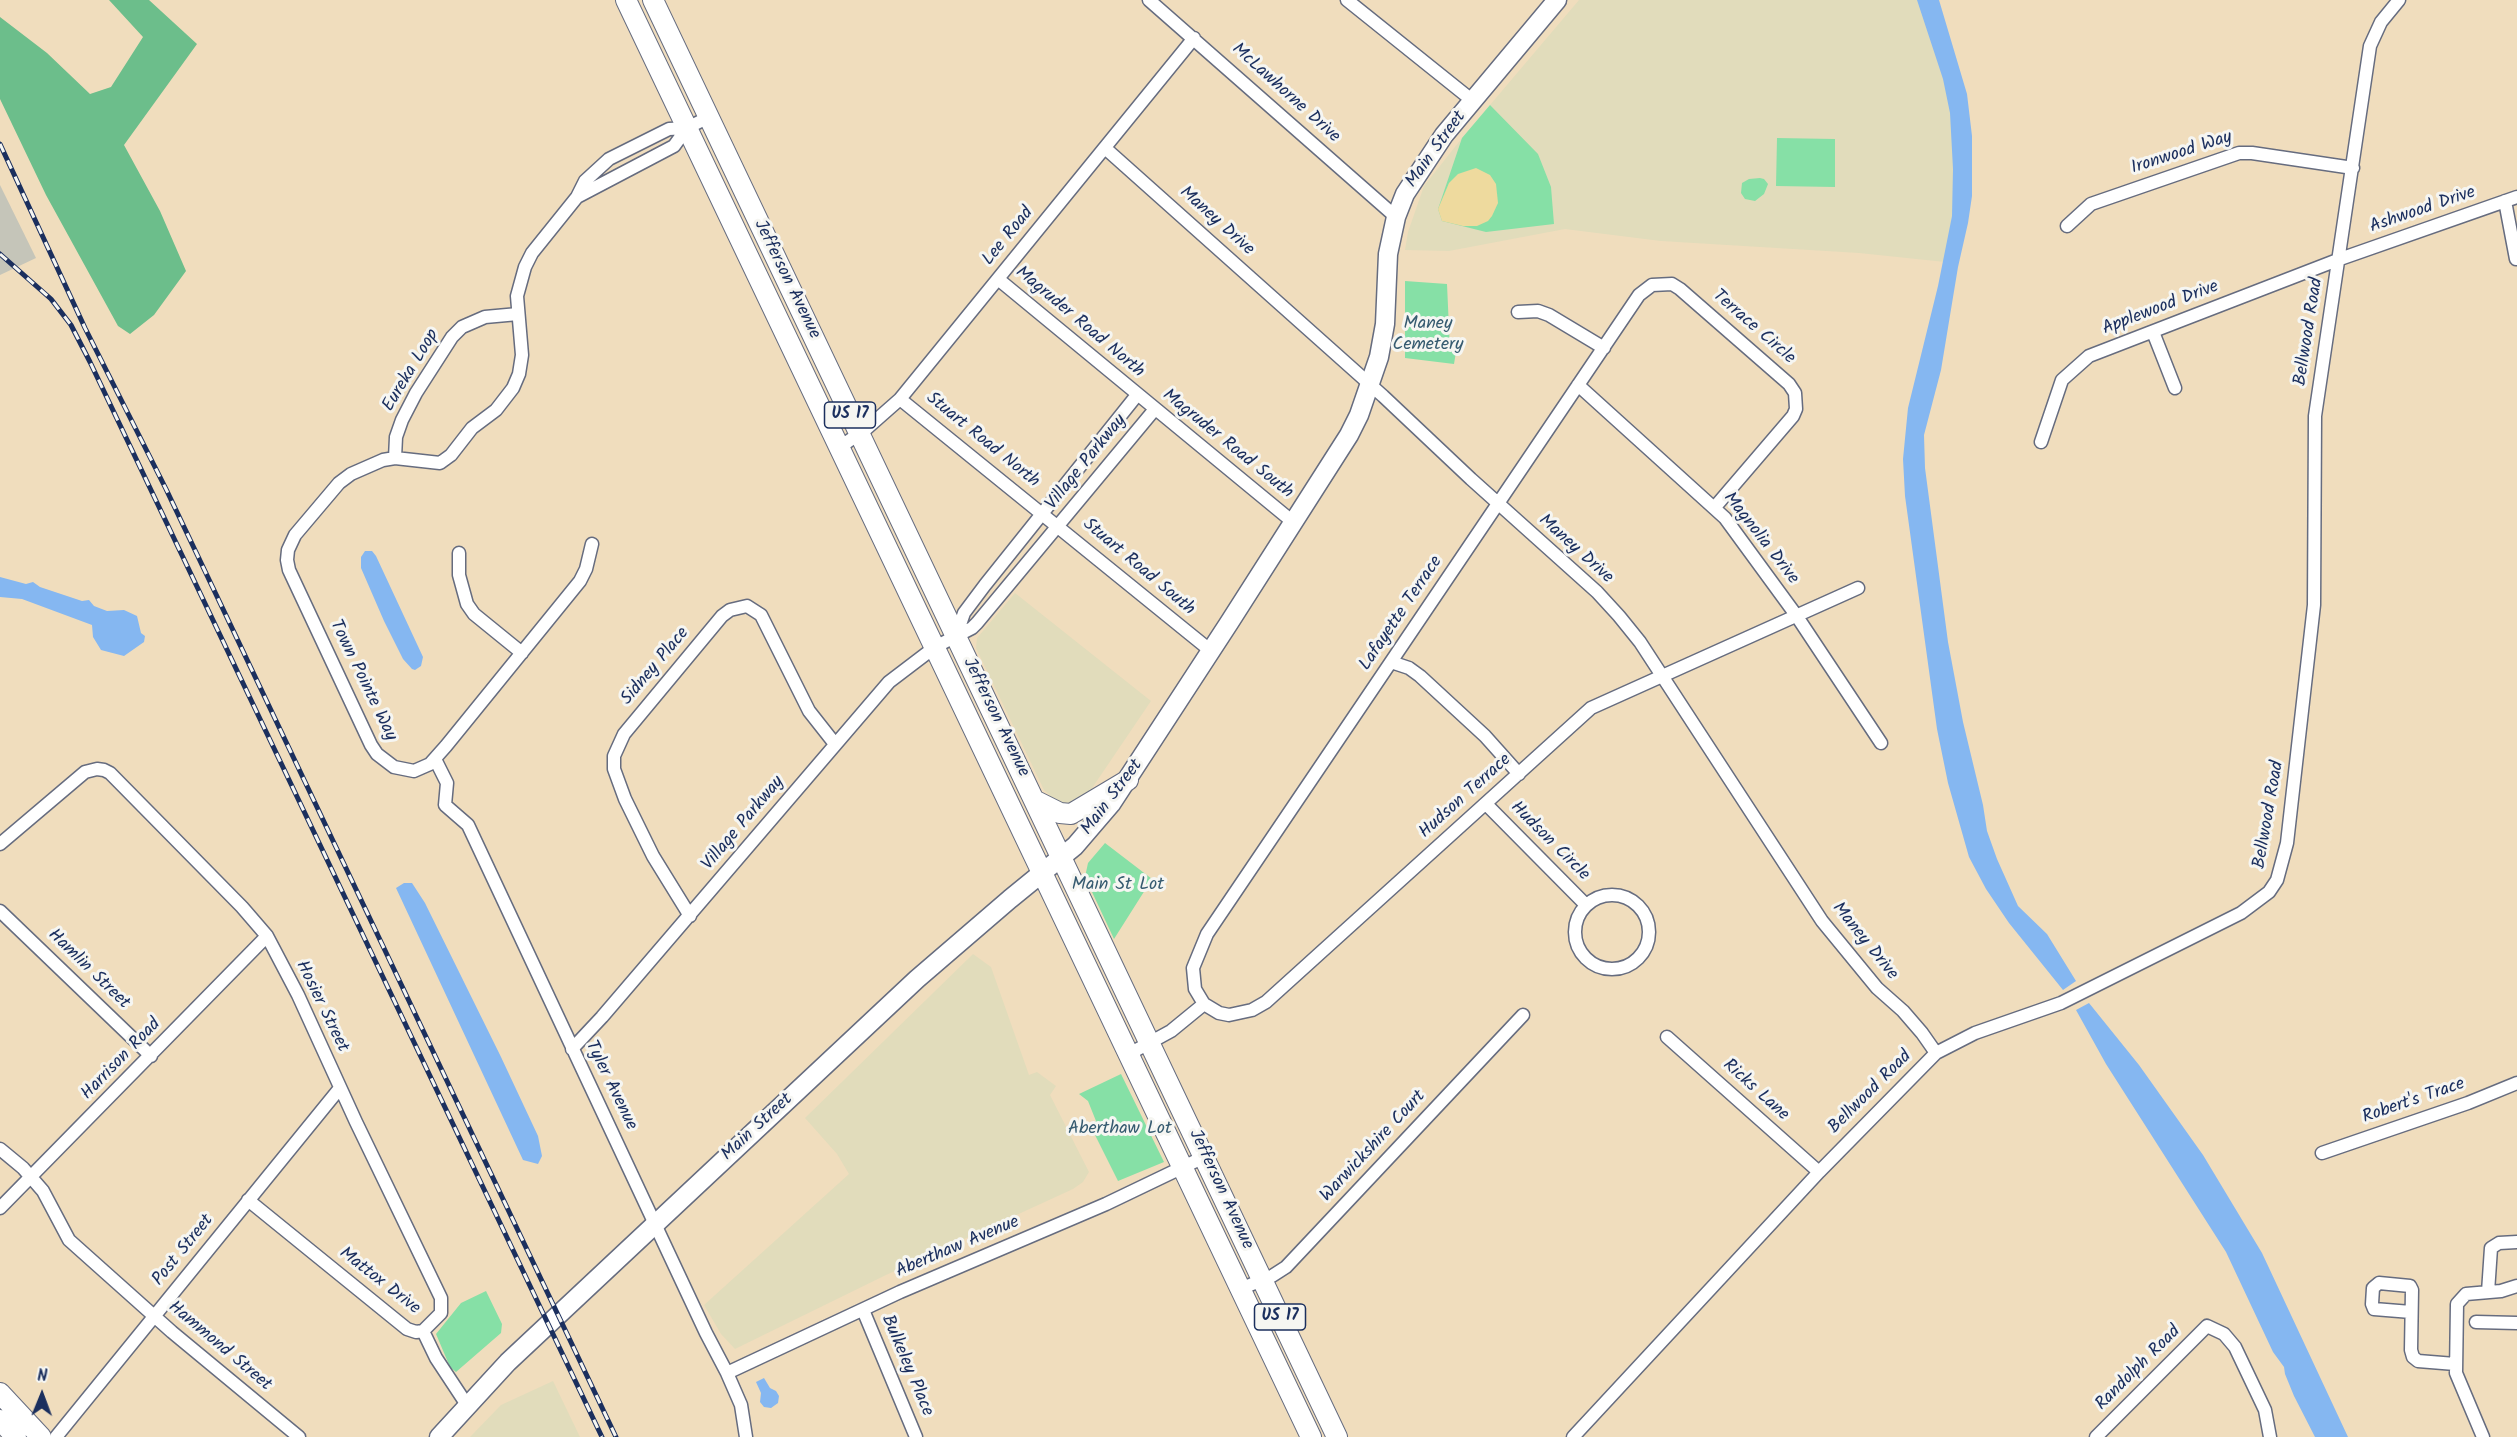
<!DOCTYPE html>
<style>
body{margin:0}
#map{position:relative;width:2517px;height:1437px;overflow:hidden;background:#f0ddbd;font-family:Kalam,sans-serif}
canvas{display:block}
.north{position:absolute;left:12px;top:1365px;width:60px;height:60px;-webkit-text-stroke:4px #f6f6f2;paint-order:stroke;rotate:1deg;font-size:16px;font-weight:700;line-height:24px;text-align:center;color:#1b2f5e}
.north::after{content:'';display:block;margin:auto;width:21px;height:27px;background:#1b2f5e;clip-path:polygon(50% 0,100% 100%,50% 72%,0 100%)}
</style>
<div id="map">
<canvas width="2517" height="1437"></canvas>
<div class="north">N</div>
</div>
<script>
const ctx = document.querySelector('canvas').getContext('2d');
ctx.lineJoin = 'round';
function fill(path, color) { ctx.fillStyle = color; ctx.fill(path, 'evenodd'); }
const poly = rows => new Path2D(rows.map(r => 'M' + r).join(''));
function strokePath(path, color, width, dash) { ctx.strokeStyle = color; ctx.lineWidth = width; ctx.lineCap = dash ? 'butt' : 'round'; ctx.setLineDash(dash || []); ctx.stroke(path); }
function drawText(font, color, halo, rows, align = 'center') {
  ctx.font = font + ' Kalam,sans-serif'; ctx.lineWidth = 6; ctx.setLineDash([]); ctx.textBaseline = 'middle'; ctx.strokeStyle = halo; ctx.fillStyle = color; for (const [text, x, y, turn = 0] of rows) {
    ctx.save(); ctx.translate(x, y); ctx.rotate((+turn || 0) * Math.PI / 180); ctx.textAlign = isNaN(turn) ? turn : align; if (halo) ctx.strokeText(text, 0, 0); ctx.fillText(text, 0, 0); ctx.restore();
  }
}
fill(poly([
 [1579,0,1930,0,1953,90,1958,178,1945,262,1859,253,1661,241,1565,229,1449,251,1405,250,1408,232,1424,186,1462,138],
 [1015,593,1151,701,1086,797,1074,805,1058,803,1044,790,976,648,977,638],
 [973,954,991,967,1029,1075,1037,1072,1056,1086,1050,1095,1089,1172,1083,1182,1073,1189,886,1275,735,1349,721,1334,704,1305,849,1174,837,1154,805,1118],
 [553,1381,580,1437,470,1437,501,1405]
]), '#e1dcbb');
fill(poly([
 [0,185,36,258,0,275]
]), '#c5c5b9');
fill(poly([
 [1490,105,1538,154,1551,187,1554,224,1486,232,1442,221,1438,209,1462,138],
 [1777,138,1835,139,1835,187,1776,186],
 [1760,178,1764,179,1768,184,1764,194,1755,201,1745,199,1741,193,1742,183,1749,179],
 [1405,281,1447,284,1450,351,1456,352,1454,364,1405,358],
 [1105,843,1152,879,1114,939,1085,877,1088,863],
 [1121,1074,1164,1162,1118,1181,1090,1125,1096,1121,1088,1101,1079,1094],
 [486,1291,502,1324,501,1333,456,1372,450,1367,436,1334,461,1303]
]), '#86e0a6');
fill(poly([
 [109,0,149,0,197,44,124,145,160,211,186,271,154,315,130,334,118,326,46,195,0,99,0,17,47,53,90,94,111,87,143,37]
]), '#6cbe8b');
fill(poly([
 [1476,168,1490,175,1496,184,1498,203,1492,216,1488,221,1477,226,1463,226,1442,221,1438,209,1449,183,1458,174]
]), '#eeda9e');
fill(poly([
 [1917,0,1939,0,1967,94,1972,136,1972,196,1968,223,1958,267,1941,370,1924,435,1925,468,1948,642,1963,722,1983,805,1987,831,1997,859,2018,906,2047,934,2076,981,2063,990,2009,923,1986,889,1969,857,1948,783,1937,729,1905,496,1903,459,1908,408,1938,286,1952,216,1953,169,1950,113,1943,79],
 [365,551,372,551,376,556,423,657,421,666,415,670,412,669,403,659,384,621,361,568,361,557],
 [0,577,26,584,33,582,40,587,82,601,89,600,94,606,107,611,124,610,137,616,141,633,145,636,144,642,124,656,101,650,93,637,92,625,22,599,0,597],
 [404,883,412,883,425,903,501,1057,538,1136,542,1156,538,1164,523,1160,516,1145,396,888],
 [2089,1003,2139,1065,2203,1155,2262,1253,2348,1437,2315,1437,2294,1396,2285,1374,2284,1367,2273,1352,2226,1252,2106,1064,2076,1010],
 [764,1378,770,1388,776,1391,779,1396,778,1403,771,1408,764,1407,760,1402,761,1393,756,1382]
]), '#85b7f1');
const minor = poly([
 [1149,0,1396,217],
 [1347,0,1473,101],
 [1105,148,1383,396,1471,479,1597,592,1619,616,1640,642,1822,921,1877,988,1903,1011,1922,1033,1936,1053],
 [577,197,674,146,687,128],
 [2505,201,2516,259],
 [2067,226,2091,204,2239,153,2252,153,2353,168],
 [998,279,1293,522],
 [1518,312,1538,311,1549,315,1604,348],
 [2153,332,2175,388],
 [1578,385,1725,518,1796,615,1881,743],
 [900,399,1211,651],
 [2041,442,2062,380,2089,356,2340,259,2517,197],
 [840,447,866,429,900,399,1194,38],
 [395,458,396,437,402,420,416,393,452,337,462,327,485,317,518,314],
 [1715,507,1793,416,1796,409,1795,393,1789,384,1680,289,1672,284,1652,285,1639,295,1207,934,1193,968,1195,989,1204,1004,1219,1013,1229,1015,1252,1010,1266,1002,1591,708,1858,588],
 [592,544,586,569,580,581,446,746,430,764,414,771,394,767,377,754,371,745,289,570,287,560,288,550,295,535,339,483,351,474,383,460,395,458,440,463,451,455,472,428,496,410,513,388,519,374,522,355,517,296,525,267,532,253,577,197,585,181,609,159,669,129,687,128,709,117],
 [459,553,459,575,467,604,474,614,522,653],
 [956,636,964,613,985,585,1137,395],
 [1391,662,1409,668,1420,676,1485,736,1519,774],
 [435,759,447,783,445,805,468,825,706,1333,727,1373,741,1405,746,1437],
 [1486,804,1586,905],
 [0,844,85,772,97,769,104,770,110,773,242,907,267,936,298,995,356,1122,441,1298,441,1313,423,1331],
 '1575 932a37 37 0 1 1 74 0a37 37 0 1 1-74 0Z',
 [0,911,151,1056],
 [690,916,653,856,625,799,614,769,614,756,624,734,722,616,730,610,747,606,761,615,809,711,835,744],
 [1667,1037,1819,1172],
 [572,1049,602,1017,889,682,935,647,972,628,977,623,1155,409],
 [1129,1054,1171,1031,1204,1004],
 [0,1149,23,1168,43,1191,69,1240,172,1332,299,1437],
 [2322,1153,2468,1103,2517,1083],
 [248,1200,407,1329,416,1332,423,1331],
 [0,1208,267,936],
 [1240,1289,1272,1276,1286,1267,1523,1015],
 [2488,1292,2491,1248,2499,1243,2517,1242],
 [863,1310,916,1437],
 [2411,1312,2374,1309,2372,1304,2373,1288,2379,1283,2410,1286,2412,1290,2411,1350,2413,1357,2418,1361,2455,1364],
 [2476,1322,2517,1323],
 [423,1331,436,1358,467,1405],
 [727,1373,900,1292,1106,1204,1204,1157],
 [56,1437,340,1088],
 [1573,1437,1819,1172,1936,1053,1975,1033,2061,1003,2241,913,2269,892,2277,880,2287,843,2314,605,2315,416,2370,46,2381,22,2399,0],
 [2096,1437,2207,1326,2224,1334,2235,1347,2265,1410,2270,1437],
 [2483,1437,2456,1373,2457,1304,2466,1294,2501,1291,2517,1286]
]);
const secondary = poly([
 [439,1437,508,1362,917,979,1010,899,1075,846,1111,804,1229,623,1349,435,1359,415,1379,357,1385,324,1388,254,1396,217,1405,194,1444,135,1557,0]
]);
const primary = poly([
 [626,0,1311,1437],
 [653,0,1337,1437],
 [1034,800,1060,813,1071,814,1128,780],
 [0,1393,41,1437],
 [0,1420,16,1437]
]);
strokePath(minor, '#666c7f', 15);
strokePath(secondary, '#666c7f', 21);
strokePath(primary, '#666c7f', 22);
strokePath(minor, '#fff', 12);
strokePath(secondary, '#fff', 18);
strokePath(primary, '#fff', 20);
const rail = poly([
 [0,144,85,328,166,489,616,1437],
 [0,254,51,299,71,325,90,362,602,1437]
]);
strokePath(rail, '#1b2f5e', 5);
strokePath(rail, '#f6f6f2', 3, [9]);
for (const [x, y, w] of [
 [850,415,51],
 [1280,1317,51]
]) { const box = new Path2D(); box.roundRect(x - w / 2, y - 13, w, 26, 4.5); ctx.fillStyle = '#f6f6f2'; ctx.fill(box); strokePath(box, '#1b2f5e', 1.5); }
drawText('bold 16px', '#1b2f5e', null, [
 ["US 17",850,415],
 ["US 17",1280,1317]
]);
drawText('18px', '#1b2f5e', '#f6f6f2', [
 ["McLawhorne Drive",1285,94,42],
 ["Main Street",1437,150,-54],
 ["Ironwood Way",2182,154,-18],
 ["Ashwood Drive",2423,211,-19],
 ["Maney Drive",1216,222,42],
 ["Lee Road",1009,237,-51],
 ["Jefferson Avenue",786,280,64],
 ["Applewood Drive",2161,309,-21],
 ["Magruder Road North",1079,323,40],
 ["Terrace Circle",1753,328,41],
 ["Bellwood Road",2310,332,-81],
 ["Eureka Loop",412,371,-59],
 ["Stuart Road North",982,441,39],
 ["Magruder Road South",1227,445,39],
 ["Village Parkway",1087,463,-51],
 ["Magnolia Drive",1760,539,52],
 ["Maney Drive",1575,550,42],
 ["Stuart Road South",1138,568,40],
 ["Lafayette Terrace",1402,614,-56],
 ["Sidney Place",656,667,-50],
 ["Town Pointe Way",362,681,64],
 ["Jefferson Avenue",995,718,64],
 ["Hudson Terrace",1466,797,-42],
 ["Main Street",1113,798,-53],
 ["Bellwood Road",2270,815,-80],
 ["Village Parkway",744,824,-50],
 ["Hudson Circle",1549,842,45],
 ["Maney Drive",1864,942,51],
 ["Hamlin Street",88,970,44],
 ["Hosier Street",321,1007,64],
 ["Harrison Road",122,1060,-46],
 ["Tyler Avenue",610,1086,64],
 ["Ricks Lane",1755,1091,42],
 ["Bellwood Road",1871,1093,-45],
 ["Robert's Trace",2414,1102,-19],
 ["Main Street",758,1128,-43],
 ["Warwickshire Court",1374,1147,-47],
 ["Jefferson Avenue",1220,1190,65],
 ["Aberthaw Avenue",958,1248,-23],
 ["Post Street",184,1251,-51],
 ["Mattox Drive",379,1282,38],
 ["Hammond Street",219,1347,40],
 ["Bulkeley Place",906,1366,67],
 ["Randolph Road",2139,1369,-45]
]);
drawText('18px', '#365b70', '#f6f6f2', [
 ["Maney",1428,325],
 ["Cemetery",1428,346],
 ["Main St Lot",1118,886],
 ["Aberthaw Lot",1120,1130]
]);
</script>
